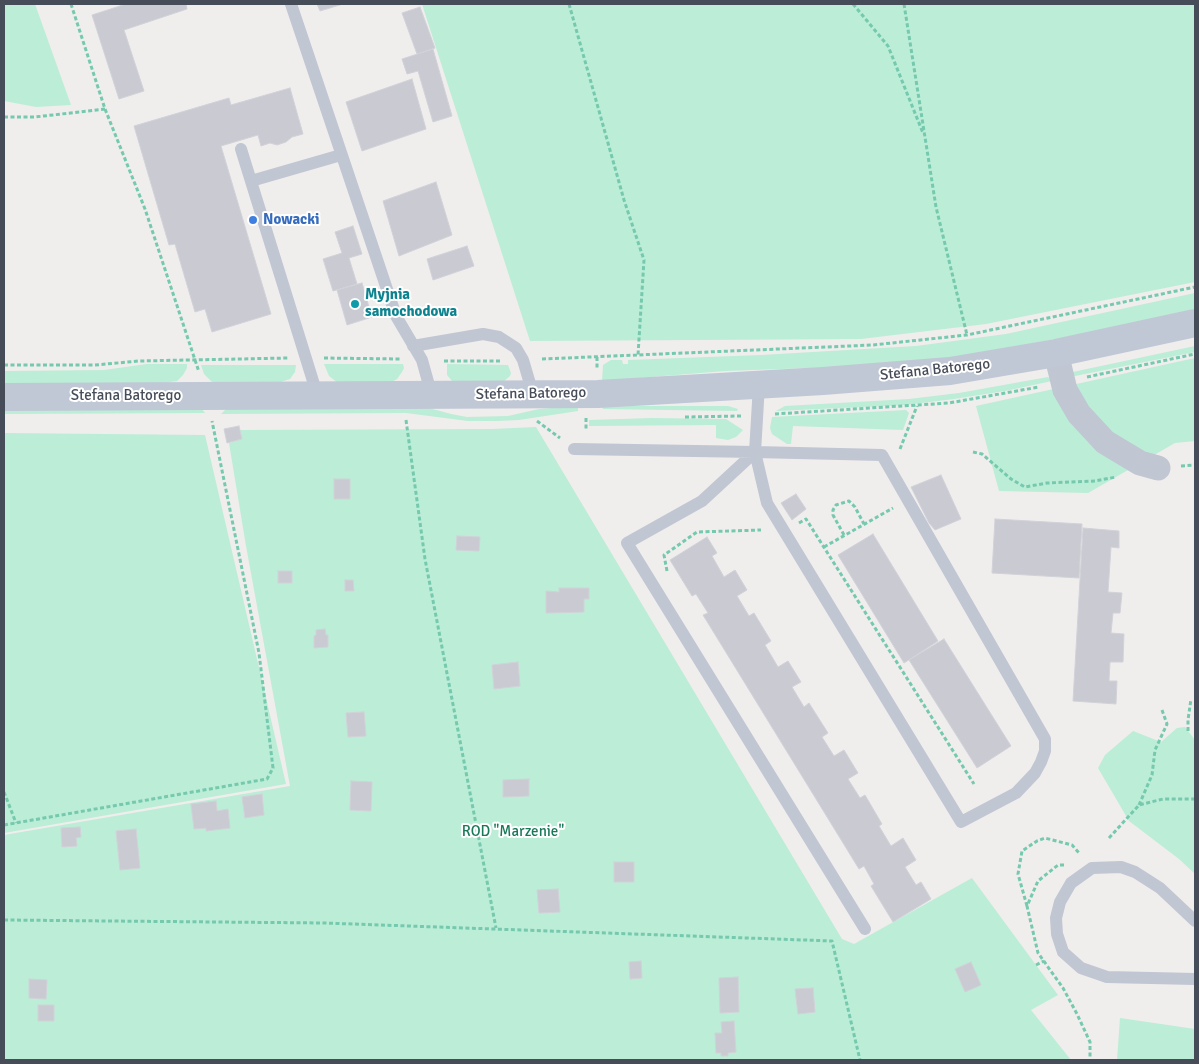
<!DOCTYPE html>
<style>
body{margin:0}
#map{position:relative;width:1199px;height:1064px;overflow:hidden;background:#f0eded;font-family:Signika,sans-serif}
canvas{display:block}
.frame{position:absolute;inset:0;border:5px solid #464d59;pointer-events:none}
</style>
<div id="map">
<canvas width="1199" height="1064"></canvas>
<div class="frame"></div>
</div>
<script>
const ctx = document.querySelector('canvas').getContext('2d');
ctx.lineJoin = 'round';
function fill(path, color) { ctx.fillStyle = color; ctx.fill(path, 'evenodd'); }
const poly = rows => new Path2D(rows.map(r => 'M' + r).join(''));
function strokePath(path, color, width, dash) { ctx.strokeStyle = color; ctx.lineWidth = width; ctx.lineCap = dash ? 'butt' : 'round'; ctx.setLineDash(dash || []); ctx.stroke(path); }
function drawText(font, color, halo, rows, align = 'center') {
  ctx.font = font + ' Signika,sans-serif'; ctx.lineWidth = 4; ctx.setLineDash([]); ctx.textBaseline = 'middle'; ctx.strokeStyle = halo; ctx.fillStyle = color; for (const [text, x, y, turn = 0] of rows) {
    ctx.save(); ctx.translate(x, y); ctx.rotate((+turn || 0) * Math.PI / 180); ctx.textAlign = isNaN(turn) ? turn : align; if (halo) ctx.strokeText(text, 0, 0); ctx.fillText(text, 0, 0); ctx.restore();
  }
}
fill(poly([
 [4,4,35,4,71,105,36,107,4,101],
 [422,4,1195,4,1195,282,986,324,861,339,530,341],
 [1195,293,1195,309,1062,338,948,358,868,366,725,371,602,381,603,365,611,360,622,360,623,364,628,364,628,360,761,355,916,346,1006,334],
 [1195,346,1195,352,1065,378,1068,373],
 [1195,358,1195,441,1175,443,1088,493,999,491,976,406],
 [147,364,187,364,187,368,183,375,177,381,163,383,4,384,4,371,104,370],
 [324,364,403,364,404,368,402,372,397,379,390,383,338,383,329,376],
 [447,364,508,365,511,373,510,376,503,382,453,382,447,375],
 [201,365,296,365,295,372,290,379,277,383,212,382,204,374],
 [1048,377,1052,381,1005,391,954,399,905,405,776,411,785,406,909,399,959,393],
 [602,406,728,406,738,409,737,411,603,409],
 [563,407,578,407,578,411,519,420,497,421,468,421,406,413,221,414,227,408,429,408,451,414,467,417,508,416,539,409],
 [4,409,202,409,205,413,4,414],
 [906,410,909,413,903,430,793,426,791,444,787,444,772,434,770,428,772,417],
 [652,418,726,419,743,430,736,437,728,440,716,438,716,425,589,426,589,420],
 [536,427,842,939,854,944,972,878,1058,995,1031,1010,1071,1060,4,1060,4,835,290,786,246,546,229,443,242,439,240,430,492,429],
 [4,433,205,435,286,784,4,833],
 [1185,727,1195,740,1195,874,1179,859,1129,821,1098,768,1105,755,1133,731,1161,742,1177,728],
 [1120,1018,1195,1029,1195,1060,1117,1060]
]), '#bcedd7');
const building = poly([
 [126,4,186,4,187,9,124,30,144,91,119,99,92,15,126,4],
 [317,4,343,4,320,11,317,4],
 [420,7,435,48,417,54,402,13,420,7],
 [433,49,452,116,433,122,418,71,407,74,402,59,433,49],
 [412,79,426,129,362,151,346,102,412,79],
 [290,88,303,134,292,137,286,142,277,145,270,143,261,146,258,135,221,146,271,314,212,332,205,309,195,312,175,244,169,245,134,126,229,98,231,105,290,88],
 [436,182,452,235,399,256,383,201,436,182],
 [353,226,362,254,349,258,357,284,333,291,323,259,342,253,335,232,353,226],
 [467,246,474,266,433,280,427,259,467,246],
 [362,283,372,317,347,325,337,290,362,283],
 [239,426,242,439,227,443,224,429,239,426],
 [941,475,961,519,935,530,929,523,911,487,941,475],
 [334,479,350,479,350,499,334,499,334,479],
 [796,494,806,509,792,520,781,503,796,494],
 [995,519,1082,524,1079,578,992,573,995,519],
 [1083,528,1119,531,1119,548,1111,547,1108,592,1122,593,1120,613,1113,613,1111,633,1124,634,1123,662,1110,662,1109,681,1117,681,1116,704,1073,701,1083,528],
 [873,534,938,641,904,663,838,555,873,534],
 [457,536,480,537,479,551,456,550,457,536],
 [707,537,717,553,712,556,724,577,735,570,747,590,737,596,749,616,754,613,771,641,765,645,778,667,788,661,801,682,792,687,804,707,809,703,828,733,822,737,834,756,844,750,858,773,848,779,860,798,865,795,882,824,879,826,891,846,903,838,916,860,905,867,916,885,921,882,931,899,893,922,871,886,874,884,864,866,859,869,703,615,708,613,696,594,692,596,670,560,707,537],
 [278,571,292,571,292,583,278,583,278,571],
 [345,580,353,580,354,591,345,591,345,580],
 [559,588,589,588,589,599,584,599,584,612,546,613,546,591,559,592,559,588],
 [325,629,326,635,328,635,328,647,314,648,314,636,316,635,316,630,325,629],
 [944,639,1011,746,977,768,909,660,944,639],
 [518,662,520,686,494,689,492,665,518,662],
 [364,712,366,736,348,737,346,713,364,712],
 [529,779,529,796,503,797,503,780,529,779],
 [351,781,372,782,371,811,350,810,351,781],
 [262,794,264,815,245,818,242,797,262,794],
 [216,801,217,811,228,809,230,828,206,831,206,828,194,829,191,804,216,801],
 [80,827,81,837,76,838,77,846,62,847,61,828,80,827],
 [136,829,140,868,120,870,116,831,136,829],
 [614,862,634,862,634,882,614,882,614,862],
 [558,889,560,912,539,913,537,890,558,889],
 [641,961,642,978,630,979,629,962,641,961],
 [971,962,981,985,965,992,955,969,971,962],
 [738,977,739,1012,720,1013,719,978,738,977],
 [29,979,47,980,46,999,29,998,29,979],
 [813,988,815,1012,798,1014,795,989,813,988],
 [38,1005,54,1005,54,1021,38,1021,38,1005],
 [734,1021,736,1052,728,1053,728,1056,721,1056,721,1053,716,1053,715,1033,722,1033,721,1022,734,1021]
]);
fill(building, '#cacbd2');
strokePath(building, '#d1d2d8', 1);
strokePath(poly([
 [71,4,105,109,145,209,199,372],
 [569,4,624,200,644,260,638,355],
 [853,4,888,46,923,133],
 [904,4,936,207,967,335],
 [4,117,35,117,105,109],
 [597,357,597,369],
 [324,358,401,359],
 [542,359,873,345,967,335,1195,287],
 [444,361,501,361],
 [4,365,95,365,139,361,288,358],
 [1087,377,1195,354],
 [775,414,949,403,1039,387],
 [685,417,741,416],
 [586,418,586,431],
 [406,420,425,559,496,928],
 [537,421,560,438],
 [900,449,917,406],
 [973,452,982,454,1011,479,1025,487,1047,483,1095,481,1116,477],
 [1181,466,1195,465],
 [799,523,806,519,974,784],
 [844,535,833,515,833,510,836,505,849,501,855,507,864,524],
 [824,547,893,508],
 [667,571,664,555,697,532,761,530],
 [1188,731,1188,720,1191,699],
 [4,792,16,823],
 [1139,805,1152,775,1155,750,1167,724,1162,710],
 [4,825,267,779,273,768,259,653,212,421],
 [1109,838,1139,805,1163,799,1195,799],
 [1064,865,1058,865,1038,881,1027,906,1038,953,1063,988,1077,1014,1090,1042,1090,1060],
 [1027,906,1018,874,1022,851,1037,841,1045,838,1072,845,1080,854],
 [4,920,324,923,832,941,860,1060],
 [1036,965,1044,961]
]), '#75c9ae', 3, [4, 2.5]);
strokePath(poly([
 [291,4,396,316,422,360,432,396],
 [241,149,317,394],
 [251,181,341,155],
 [413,346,483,334,499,337,516,348,523,360,533,394],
 [574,449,755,452,882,455,1045,739,1045,751,1041,762,1035,773,1016,793,961,822,767,503,755,452,759,385],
 [755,452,702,501,627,543,865,929],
 [1195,921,1160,888,1135,872,1121,867,1092,868,1071,883,1060,902,1056,918,1057,934,1063,952,1081,968,1107,977,1195,979]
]), '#c0c6d2', 12);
strokePath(poly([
 [1056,353,1065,390,1079,414,1105,442,1140,463,1158,468]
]), '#c0c6d2', 25);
strokePath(poly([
 [4,397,598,394,823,381,950,371,1056,353,1195,323]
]), '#c0c7d5', 28);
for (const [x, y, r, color] of [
 [253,220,5,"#3f7fe0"],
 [355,304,5,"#0f9aa8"]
]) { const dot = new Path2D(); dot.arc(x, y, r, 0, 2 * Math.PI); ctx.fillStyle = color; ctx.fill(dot); strokePath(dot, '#fff', 2); }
drawText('bold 15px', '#366cbe', '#fff', [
 ["Nowacki",263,220]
], 'left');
drawText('bold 15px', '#0d838f', '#fff', [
 ["Myjnia",365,295],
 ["samochodowa",365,312]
], 'left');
drawText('15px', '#464d59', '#fff', [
 ["Stefana Batorego",935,370,-6],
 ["Stefana Batorego",531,394,-1],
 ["Stefana Batorego",126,396]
]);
drawText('15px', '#197858', '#fff', [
 ["ROD \"Marzenie\"",513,832]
]);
</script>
